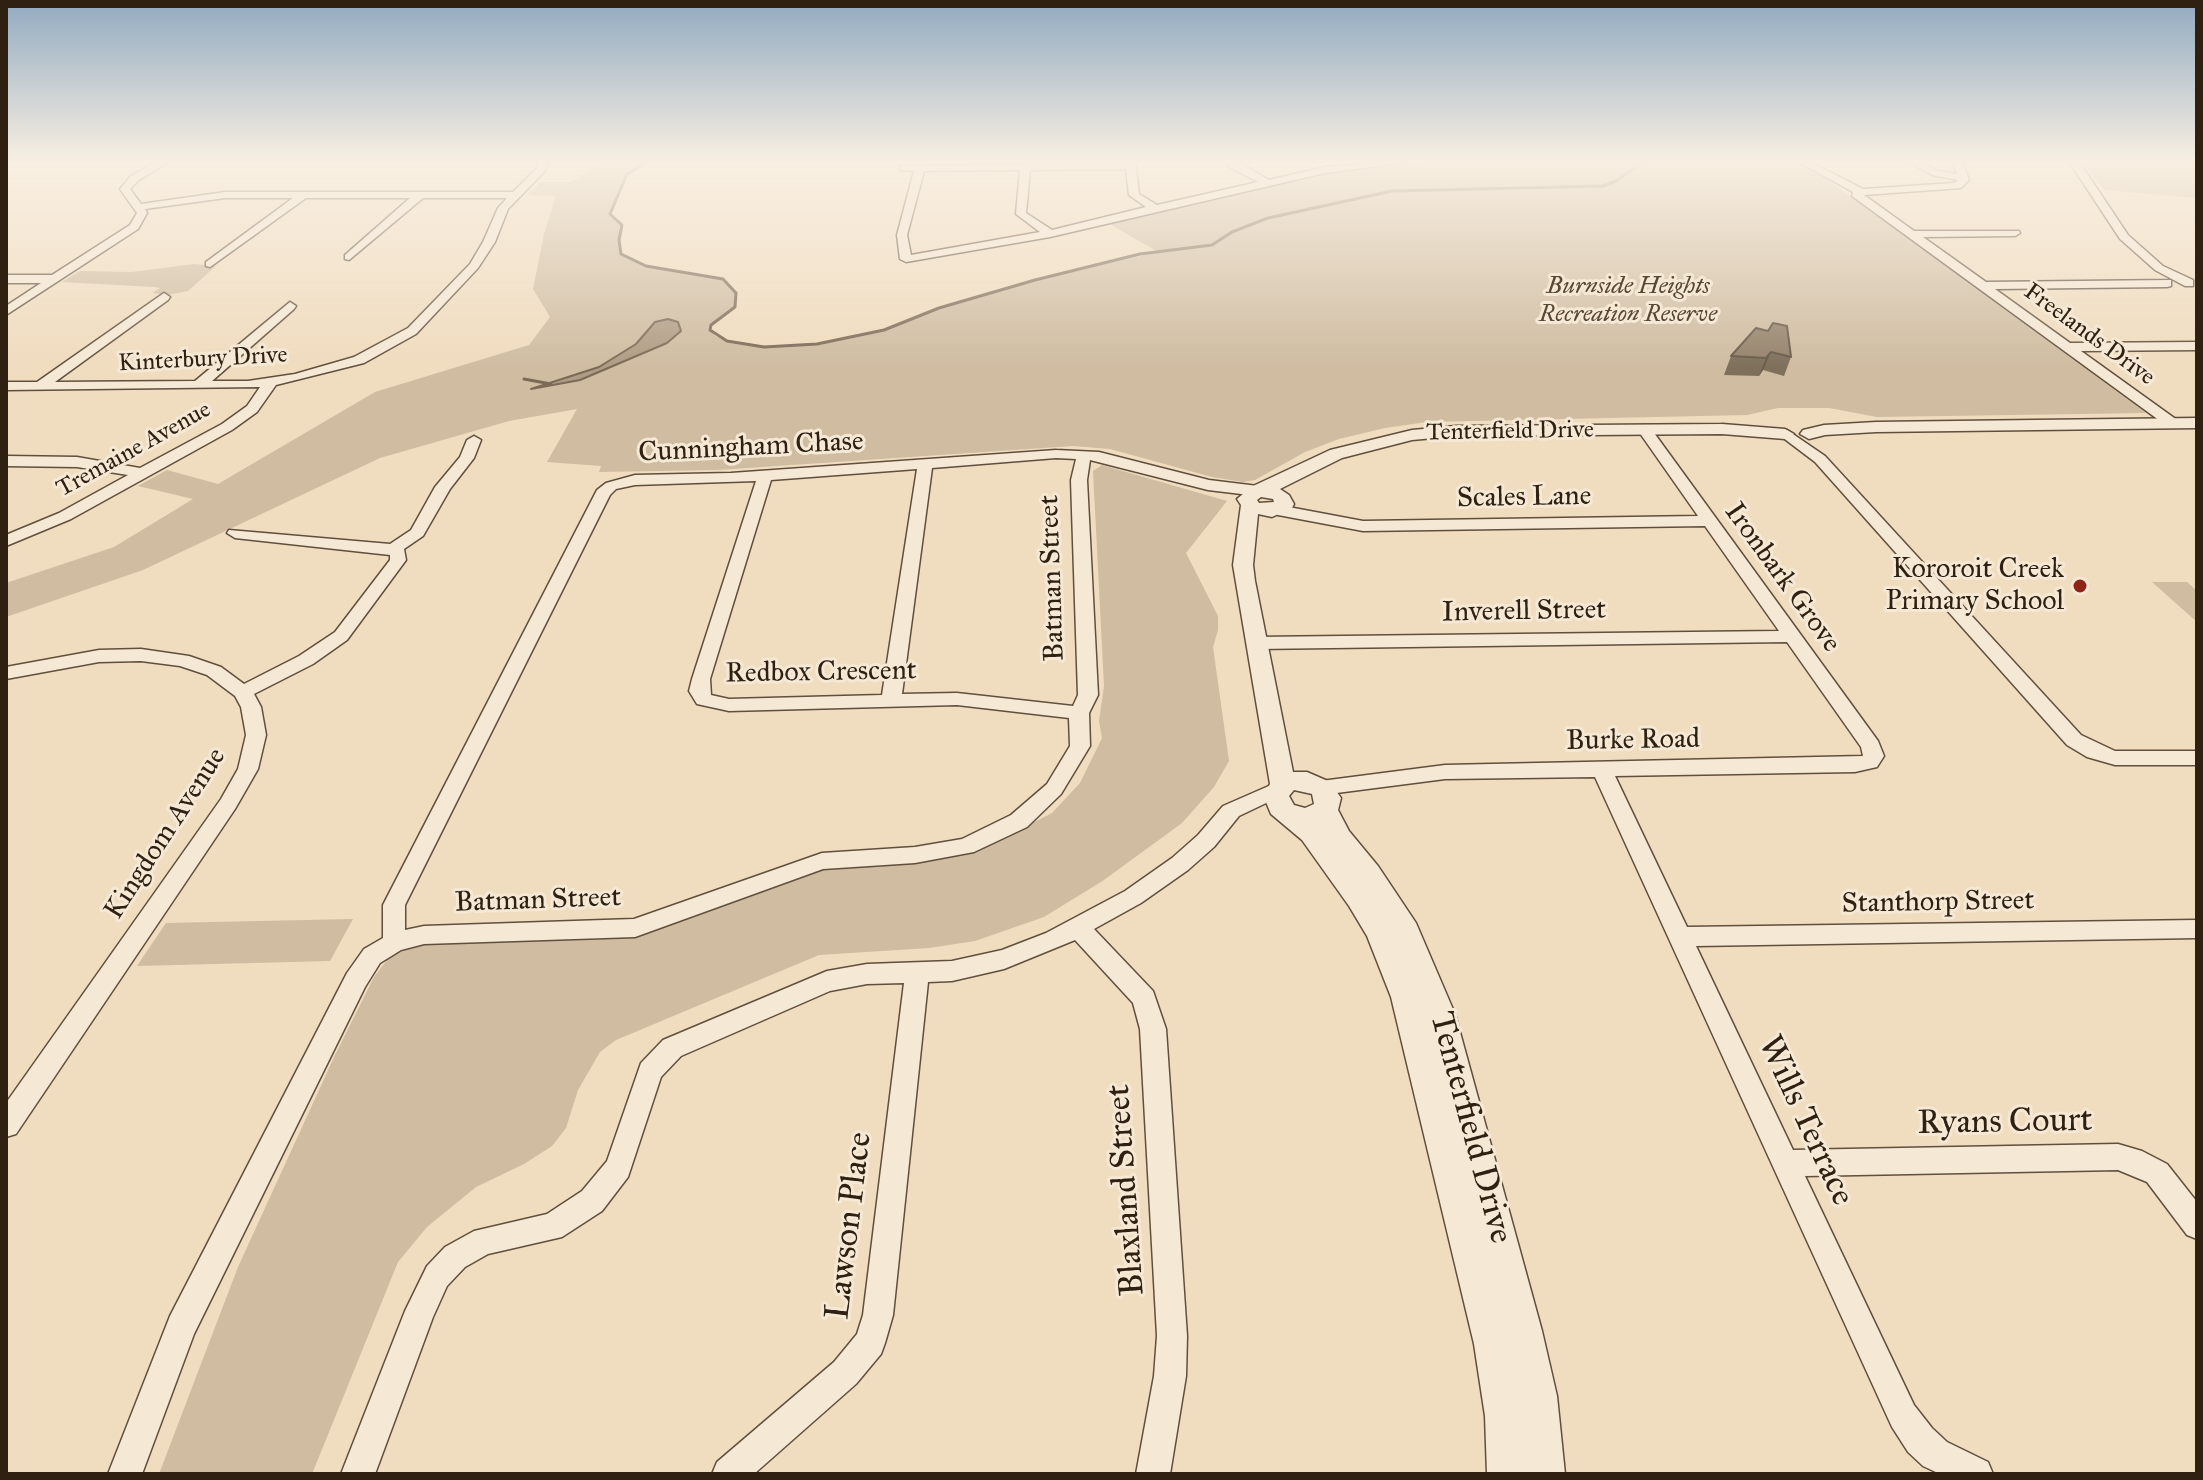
<!DOCTYPE html>
<style>
body{margin:0}
#map{position:relative;width:2203px;height:1480px;overflow:hidden;background:#f0dcbf;font-family:"IM FELL Great Primer",serif}
canvas{display:block}
.frame{position:absolute;inset:0;border:8px solid #302011;pointer-events:none}
</style>
<div id="map">
<canvas width="2203" height="1480"></canvas>
<div class="frame"></div>
</div>
<script>
const ctx = document.querySelector('canvas').getContext('2d');
ctx.lineJoin = 'round';
function fill(path, color) { ctx.fillStyle = color; ctx.fill(path, 'evenodd'); }
const poly = rows => new Path2D(rows.map(r => 'M' + r).join(''));
function strokePath(path, color, width, dash) { ctx.strokeStyle = color; ctx.lineWidth = width; ctx.lineCap = dash ? 'butt' : 'round'; ctx.setLineDash(dash || []); ctx.stroke(path); }
function drawText(font, color, halo, rows, align = 'center') {
  ctx.font = font + ' "IM FELL Great Primer",serif'; ctx.lineWidth = 6; ctx.setLineDash([]); ctx.textBaseline = 'middle'; ctx.strokeStyle = halo; ctx.fillStyle = color; for (const [text, x, y, turn = 0] of rows) {
    ctx.save(); ctx.translate(x, y); ctx.rotate((+turn || 0) * Math.PI / 180); ctx.textAlign = isNaN(turn) ? turn : align; if (halo) ctx.strokeText(text, 0, 0); ctx.fillText(text, 0, 0); ctx.restore();
  }
}
fill(poly([
 [561,160,651,160,627,174,610,214,622,225,619,240,621,254,646,266,723,279,732,286,736,293,735,307,711,325,710,330,715,336,727,341,764,347,817,344,884,330,939,308,1035,280,1158,252,1108,223,1342,171,1446,160,1793,160,1832,183,2146,413,1877,417,1829,408,1778,408,1747,415,1427,422,1385,428,1339,439,1305,452,1255,480,1243,482,1212,477,1110,449,1073,446,718,470,599,472,601,466,547,462,577,409,509,421,380,458,143,570,6,617,6,583,114,547,193,499,138,486,167,470,218,484,375,392,529,345,550,317,533,289,544,234,556,196,527,195,541,182,571,182,602,163,560,163],
 [2081,160,2197,160,2197,198,2104,190],
 [194,264,216,266,188,291,167,295,152,293,160,288,154,287,62,282,80,271,132,272],
 [1102,465,1227,501,1186,553,1218,616,1218,630,1213,647,1229,761,1214,787,1182,823,1104,880,1044,917,975,941,929,948,819,955,616,1040,600,1052,578,1090,566,1128,552,1146,524,1164,476,1187,427,1227,398,1262,312,1474,159,1474,238,1267,335,1055,374,977,391,955,425,944,626,936,821,868,1013,833,1052,813,1080,783,1102,738,1099,721,1104,686,1093,471],
 [2152,582,2187,582,2197,591,2197,622],
 [353,919,330,961,137,966,166,923]
]), '#cfbca1');
const water = poly([
 [668,319,678,322,681,331,667,343,580,380,531,389,599,367,636,344,655,322,668,319]
]);
fill(water, '#af9c84');
strokePath(water, '#7c6a56', 2);
strokePath(poly([
 [651,160,627,174,610,214,622,225,619,240,621,254,646,266,723,279,736,293,735,307,711,325,710,330,727,341,764,347,817,344,884,330,939,308,1035,280,1140,254,1212,245,1232,232,1268,218,1392,191,1603,186,1616,181,1646,160],
 [524,379,551,384]
]), '#7c6a56', 3);
const minor = poly([
 [160,160,172,160,139,180,130,189,141,204,225,192,513,192,537,168,538,160,548,160,545,171,508,209,495,242,478,268,416,334,364,363,276,385,257,412,232,430,71,519,6,546,6,535,59,513,128,475,77,467,6,466,6,456,77,457,140,468,222,424,247,406,260,387,6,390,6,382,37,382,164,293,170,297,168,300,55,382,195,381,290,302,296,306,294,309,212,381,248,381,295,374,354,357,408,328,470,264,483,242,498,208,507,198,423,198,349,260,345,259,345,255,410,198,306,198,210,267,206,266,206,262,293,198,225,198,145,209,147,213,138,229,6,315,6,306,41,283,6,283,6,275,52,275,130,225,137,213,120,189,131,176,160,160],
 [1125,160,1135,160,1139,194,1157,205,1258,182,1229,167,1225,160,1235,160,1269,180,1325,167,1422,160,1325,173,1050,237,906,262,900,259,897,235,914,171,900,170,900,166,1126,163,1125,160],
 [1126,169,1129,195,1146,207,1052,230,1026,213,1030,170,1126,169],
 [1020,170,1016,214,1040,232,911,255,907,235,924,171,1020,170],
 [1795,160,1807,160,1863,189,1954,183,1958,180,1932,175,1905,160,1917,160,1938,171,1957,174,1952,160,1962,160,1969,180,1961,188,1864,195,1914,231,2019,231,2020,233,2015,236,1923,237,1986,282,2171,280,2171,286,2167,287,1995,289,2070,343,2197,342,2197,350,2081,351,2177,420,2177,426,2167,426,1852,196,1853,192,1795,160],
 [2068,160,2078,160,2128,235,2163,266,2193,280,2193,286,2185,286,2155,270,2120,239,2068,160],
 [1644,425,1649,426,1878,741,1884,756,1877,767,1855,772,1615,776,1687,927,2197,920,2197,938,1696,946,1793,1150,2118,1144,2142,1151,2167,1164,2197,1202,2197,1239,2187,1235,2147,1182,2118,1170,1805,1176,1914,1405,1932,1428,1947,1442,1988,1462,1993,1474,1940,1474,1923,1466,1908,1452,1892,1427,1595,777,1445,779,1321,795,1314,793,1311,788,1314,783,1321,781,1445,765,1863,756,1861,747,1787,642,1256,649,1247,643,1256,637,1779,631,1705,526,1363,531,1278,515,1270,510,1278,505,1363,521,1698,516,1637,429,1644,425],
 [1787,430,1825,456,2081,735,2115,751,2197,751,2197,765,2115,765,2087,757,2067,745,1815,462,1782,437,1780,434,1787,430],
 [474,436,481,440,474,458,450,489,423,536,404,549,406,560,347,640,313,664,254,694,261,707,266,735,258,769,235,809,16,1134,6,1137,6,1103,221,799,238,769,246,735,241,707,235,696,207,675,180,666,141,661,99,662,6,679,6,667,99,650,141,649,189,656,221,667,244,684,299,656,335,632,390,560,390,555,235,538,227,533,229,530,390,544,411,530,435,487,460,457,467,440,474,436],
 [1056,450,1099,452,1209,480,1258,486,1266,491,1258,496,1208,490,1090,460,1087,480,1098,695,1089,713,1090,746,1061,794,1027,827,974,852,915,863,823,869,635,937,424,944,401,950,380,963,365,987,194,1334,142,1474,108,1474,170,1316,347,973,364,949,383,938,383,905,597,490,606,483,635,475,731,473,1056,450],
 [1056,458,1076,459,1071,480,1078,695,1073,706,957,693,902,694,932,468,1056,458],
 [917,469,882,695,729,699,711,695,710,679,771,480,917,469],
 [756,481,692,679,689,691,697,704,729,711,957,705,1069,718,1070,746,1047,784,1011,815,962,839,915,847,822,853,634,919,424,926,405,930,405,905,610,495,616,489,635,485,756,481],
 [1278,782,1285,784,1288,789,1285,794,1239,816,1214,847,1188,870,1141,903,1094,929,1153,991,1166,1029,1187,1336,1186,1376,1170,1474,1136,1474,1154,1376,1157,1336,1140,1029,1133,1003,1075,940,1004,969,952,981,928,982,893,1315,885,1343,881,1354,856,1384,754,1474,712,1474,717,1462,834,1362,857,1334,863,1315,904,983,867,984,830,991,681,1056,661,1077,628,1177,602,1211,562,1237,488,1254,465,1267,447,1286,433,1317,375,1474,341,1474,405,1311,427,1266,445,1247,474,1231,547,1214,582,1191,607,1161,641,1063,663,1040,827,971,867,964,952,961,1002,950,1046,933,1125,891,1172,858,1198,835,1223,806,1278,782]
]);
const tertiary = poly([
 [2197,418,2197,428,1876,432,1825,435,1809,439,1800,434,1803,430,1824,425,1876,422,2197,418],
 [1722,424,1785,429,1794,434,1785,439,1722,434,1456,436,1412,440,1342,458,1280,489,1289,495,1294,504,1292,508,1272,517,1258,514,1253,565,1255,581,1293,772,1307,772,1330,782,1341,798,1338,810,1349,831,1378,866,1416,923,1455,1014,1542,1331,1557,1396,1565,1474,1487,1474,1485,1416,1474,1344,1391,997,1367,936,1349,906,1302,840,1271,814,1263,795,1270,784,1233,565,1241,505,1237,499,1251,487,1330,450,1412,430,1456,426,1722,424],
 [1261,497,1273,499,1274,502,1259,503,1257,500,1261,497],
 [1294,790,1312,794,1314,804,1305,808,1294,805,1289,796,1294,790]
]);
strokePath(minor, '#604f3c', 3);
strokePath(tertiary, '#604f3c', 3);
fill(minor, '#f5e8d5');
fill(tertiary, '#f5e8d5');
fill(poly([
 [1756,328,1791,357,1784,376,1763,370,1759,376,1724,375,1731,356]
]), '#7f705c');
fill(poly([
 [1771,352,1763,370,1759,376,1766,358]
]), '#685b4b');
const building = poly([
 [1773,323,1787,326,1791,357,1771,352,1766,358,1731,356,1756,328,1768,331,1773,323]
]);
fill(building, '#94826b');
strokePath(building, '#685b4b', 2);
const sky = ctx.createLinearGradient(0, 0, 0, 367);
sky.addColorStop(0, '#91aac0');
sky.addColorStop(0.44, '#f8efe2');
sky.addColorStop(1, '#f8efe200');
ctx.fillStyle = sky;
ctx.fillRect(0, 0, 2203, 367);
for (const [x, y, r, color] of [
 [2080,586,8,"#8f2418"]
]) { const dot = new Path2D(); dot.arc(x, y, r, 0, 2 * Math.PI); ctx.fillStyle = color; ctx.fill(dot); strokePath(dot, '#f5e8d5', 3); }
drawText('italic 24px', '#584735', '#f5e8d5', [
 ["Burnside Heights",1628,287],
 ["Recreation Reserve",1628,315]
]);
drawText('24px', '#302011', '#f5e8d5', [
 ["Freelands Drive",2089,335,36],
 ["Kinterbury Drive",203,360,-3],
 ["Tenterfield Drive",1510,432,-1],
 ["Tremaine Avenue",134,450,-29]
]);
drawText('28px', '#302011', '#f5e8d5', [
 ["Cunningham Chase",751,448,-3],
 ["Scales Lane",1524,498,-1],
 ["Batman Street",1053,578,-92],
 ["Ironbark Grove",1782,578,54],
 ["Inverell Street",1524,612,-1],
 ["Redbox Crescent",821,673,-1],
 ["Burke Road",1633,741,-1],
 ["Kingdom Avenue",166,834,-57],
 ["Batman Street",538,901,-2],
 ["Stanthorp Street",1938,903,-1]
]);
drawText('28px', '#302011', '#f5e8d5', [
 ["Kororoit Creek",2064,570],
 ["Primary School",2064,602]
], 'right');
drawText('34px', '#302011', '#f5e8d5', [
 ["Wills Terrace",1805,1121,65],
 ["Ryans Court",2005,1123,-1],
 ["Tenterfield Drive",1470,1128,75],
 ["Blaxland Street",1127,1190,-94],
 ["Lawson Place",850,1226,-83]
]);
</script>
